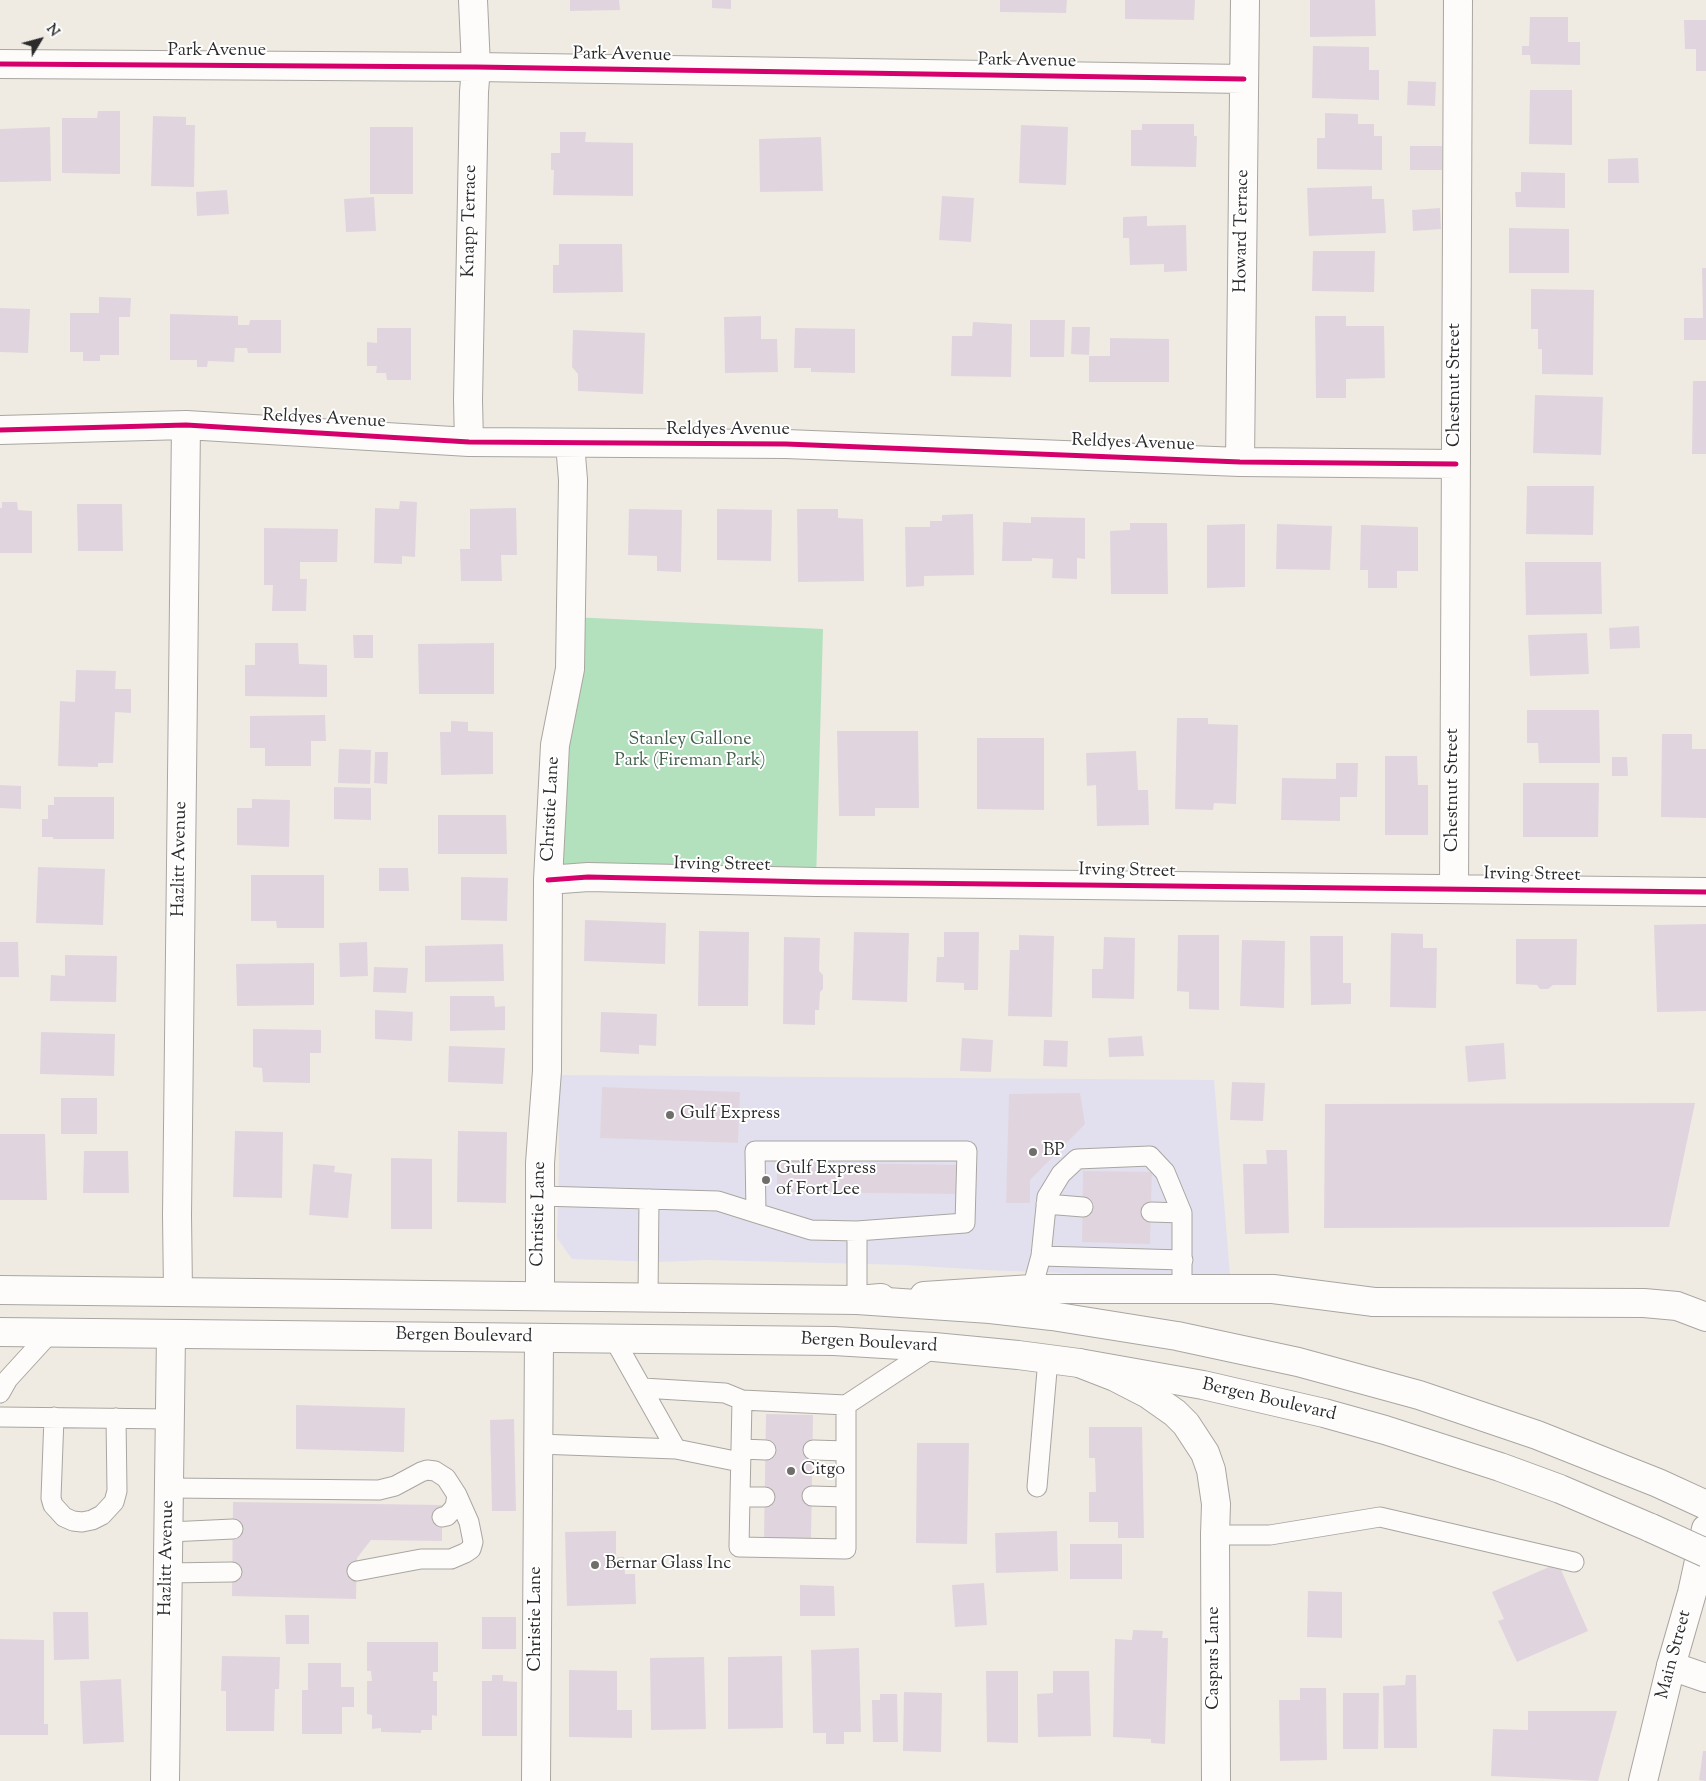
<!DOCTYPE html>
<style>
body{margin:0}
#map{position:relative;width:1706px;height:1781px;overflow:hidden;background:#efebe2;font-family:"Sorts Mill Goudy",serif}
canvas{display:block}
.north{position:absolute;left:15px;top:15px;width:50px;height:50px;-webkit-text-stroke:4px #fff;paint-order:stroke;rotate:53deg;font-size:14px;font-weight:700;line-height:20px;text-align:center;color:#2b2b2b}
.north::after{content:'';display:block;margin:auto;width:18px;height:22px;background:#2b2b2b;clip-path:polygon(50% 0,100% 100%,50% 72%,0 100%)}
</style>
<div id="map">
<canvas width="1706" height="1781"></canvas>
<div class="north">N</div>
</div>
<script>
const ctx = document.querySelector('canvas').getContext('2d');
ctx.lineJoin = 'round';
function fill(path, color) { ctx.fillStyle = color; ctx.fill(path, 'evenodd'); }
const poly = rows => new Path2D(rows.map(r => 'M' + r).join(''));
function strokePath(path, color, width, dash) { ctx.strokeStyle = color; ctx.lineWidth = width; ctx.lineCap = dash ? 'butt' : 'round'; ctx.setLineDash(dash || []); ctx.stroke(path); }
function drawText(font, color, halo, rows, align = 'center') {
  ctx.font = font + ' "Sorts Mill Goudy",serif'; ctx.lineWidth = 4; ctx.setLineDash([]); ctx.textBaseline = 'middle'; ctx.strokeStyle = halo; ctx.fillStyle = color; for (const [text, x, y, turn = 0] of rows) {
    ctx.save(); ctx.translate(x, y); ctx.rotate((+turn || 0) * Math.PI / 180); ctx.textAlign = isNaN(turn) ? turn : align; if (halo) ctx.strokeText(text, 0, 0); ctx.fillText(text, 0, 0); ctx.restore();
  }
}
fill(poly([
 [558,1075,1214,1080,1230,1275,1189,1278,985,1270,906,1265,706,1260,660,1262,572,1259,557,1238,559,1163]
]), '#e2e0ee');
fill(poly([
 [572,617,823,629,816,882,548,880]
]), '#b3e1bd');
fill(poly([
 [570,0,619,0,620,10,570,11],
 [712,0,731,0,731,9,712,8],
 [1000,0,1067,0,1066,13,1000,12],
 [1125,0,1195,0,1194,20,1125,19],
 [1310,0,1375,0,1376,36,1310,37],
 [1530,17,1568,17,1568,42,1580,42,1580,65,1531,64,1530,55,1522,55,1522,46,1529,46],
 [1684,20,1706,20,1706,71,1696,71,1696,49,1685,49],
 [1313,46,1369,47,1369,70,1379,70,1379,100,1312,98],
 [1408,81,1436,82,1435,106,1407,105],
 [1530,90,1572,90,1572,145,1529,144],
 [98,111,120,111,120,174,62,173,62,118,97,118],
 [1325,113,1358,114,1358,124,1374,124,1374,136,1382,136,1382,170,1317,169,1317,138,1325,138],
 [153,116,186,117,186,125,195,125,194,187,151,186],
 [1142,124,1194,124,1194,136,1197,136,1196,167,1131,166,1131,130,1142,130],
 [1021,125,1068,127,1066,185,1019,183],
 [50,127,51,181,0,182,0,129],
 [370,127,413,127,413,194,370,194],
 [560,132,586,132,585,142,633,143,633,196,553,195,554,170,551,170,551,153,560,153],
 [821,137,823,191,760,192,759,139],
 [1410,146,1442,146,1442,170,1410,170],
 [1638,158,1639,183,1608,183,1608,159],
 [1521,172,1565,173,1565,208,1516,207,1515,192,1521,192],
 [1372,186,1372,199,1384,199,1386,233,1309,236,1307,188],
 [227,190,229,214,197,216,196,192],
 [942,196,974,198,971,242,939,240],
 [374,197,376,231,346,232,344,199],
 [1440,208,1441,229,1413,231,1412,210],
 [1147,216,1147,226,1186,225,1187,271,1164,272,1164,264,1130,265,1129,238,1123,238,1123,217],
 [1509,228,1569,229,1569,273,1509,273],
 [559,244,622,244,623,292,553,293,553,265,559,265],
 [1313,251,1375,251,1374,292,1312,291],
 [1702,268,1706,268,1706,340,1684,340,1684,318,1703,318],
 [1531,289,1594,290,1593,375,1542,374,1542,349,1538,349,1538,329,1531,329],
 [99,297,131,298,130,317,119,317,119,355,100,355,100,361,83,361,83,352,70,352,70,313,99,313],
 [0,308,30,309,28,353,0,352],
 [170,314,238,316,238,325,249,325,250,320,281,320,281,353,248,353,247,348,235,348,234,362,208,361,207,367,197,367,197,360,170,360],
 [761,316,761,339,777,339,778,372,725,373,724,317],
 [1315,316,1346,316,1346,326,1384,326,1385,378,1346,379,1346,398,1316,398],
 [1030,320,1065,320,1064,357,1030,357],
 [973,322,1012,324,1011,377,951,376,952,336,972,336],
 [1072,327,1090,327,1089,355,1071,354],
 [377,328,411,328,411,380,387,380,386,373,376,373,377,366,367,366,367,342,377,343],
 [795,328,855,329,855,373,811,372,811,368,794,368],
 [573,330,645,333,643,394,578,391,578,374,572,367],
 [1110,338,1169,339,1169,382,1089,382,1089,356,1110,356],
 [1693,381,1706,381,1706,454,1692,454],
 [1535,395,1603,397,1601,455,1533,453],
 [1527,486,1594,486,1593,535,1526,534],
 [400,501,417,502,415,557,402,556,402,564,374,563,375,508,399,509],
 [2,502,17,502,18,510,32,511,32,553,0,553,0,508,2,508],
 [77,504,122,504,123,551,78,551],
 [516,508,517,555,501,555,502,581,461,581,460,549,470,549,470,509],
 [629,509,682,510,681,572,657,571,657,556,628,555],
 [717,509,772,510,771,561,717,560],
 [797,509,838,509,838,518,863,519,864,581,798,582],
 [973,514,974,575,924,576,924,586,906,587,905,527,930,527,930,521,942,521,942,515],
 [1031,517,1085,518,1085,559,1077,558,1077,579,1052,578,1053,559,1032,558,1032,561,1002,561,1003,522,1031,523],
 [1130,523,1167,523,1168,594,1111,594,1110,531,1130,530],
 [1245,524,1245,587,1207,588,1207,525],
 [1277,524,1332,526,1330,570,1276,569],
 [1361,525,1418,527,1418,571,1397,571,1397,588,1368,588,1368,570,1360,570],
 [264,528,338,529,337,562,300,562,300,579,307,579,306,611,272,611,273,585,264,585],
 [1525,562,1601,562,1602,614,1526,615],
 [1639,626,1640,648,1610,649,1609,628],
 [1587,633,1589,674,1530,676,1528,635],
 [353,635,373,635,373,658,354,658],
 [255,643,298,643,299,664,327,665,327,697,245,696,245,665,255,665],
 [494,643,494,694,419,694,418,644],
 [76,670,116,671,115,689,131,689,131,713,115,712,113,763,98,763,98,767,58,766,60,701,75,702],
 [1527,710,1599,710,1600,763,1539,763,1538,743,1527,743],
 [325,715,326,741,311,741,311,766,265,766,265,748,250,748,250,716],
 [1177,718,1208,718,1208,724,1238,725,1236,804,1214,803,1213,810,1175,809],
 [451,721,468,722,468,731,493,732,493,774,441,775,440,732,451,732],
 [837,731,918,731,919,808,875,808,875,816,839,816],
 [1662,734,1692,734,1692,749,1706,749,1706,818,1661,817],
 [977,738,1044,738,1044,810,977,809],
 [339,749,371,750,370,784,338,783],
 [1136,751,1138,790,1148,790,1149,825,1097,826,1096,785,1087,786,1086,753],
 [375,752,388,752,387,784,374,783],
 [1385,756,1417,756,1418,785,1428,785,1428,835,1385,835],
 [1612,757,1627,757,1628,776,1612,776],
 [1336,763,1358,763,1357,797,1340,797,1340,821,1281,820,1282,778,1336,779],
 [1523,783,1599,783,1598,837,1523,837],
 [0,785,21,786,21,809,0,808],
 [334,787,371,788,371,820,334,819],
 [54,797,114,797,114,839,53,839,53,837,42,837,42,819,48,819,48,805,54,805],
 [252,799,290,800,289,847,237,845,237,808,252,808],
 [438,815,506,815,507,854,438,854],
 [38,867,105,869,103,925,36,923],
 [379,868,408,868,409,891,379,891],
 [251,875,324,875,324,928,277,928,276,921,251,921],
 [461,877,508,878,507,921,461,920],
 [585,920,666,923,665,964,584,961],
 [1706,924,1706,1011,1657,1012,1654,925],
 [699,931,749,932,748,1006,698,1006],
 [854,932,909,933,907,1002,852,1000],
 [944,932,979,932,978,990,964,990,964,983,936,982,937,957,944,957],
 [1391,933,1423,934,1423,948,1437,948,1436,1008,1390,1007],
 [1019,935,1054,936,1052,1017,1008,1016,1010,950,1019,950],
 [1178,935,1219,935,1219,1010,1189,1009,1189,992,1177,991],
 [1310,936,1343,936,1343,983,1351,983,1351,1004,1311,1005],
 [784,937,820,938,819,971,823,975,823,989,820,992,819,1010,815,1010,815,1025,783,1024],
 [1104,937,1135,938,1134,999,1092,998,1092,969,1103,969],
 [1516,939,1577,939,1576,985,1553,985,1548,989,1540,989,1537,985,1516,984],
 [1242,940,1285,941,1284,1008,1240,1006],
 [0,942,18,942,19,977,0,977],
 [367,942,368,976,340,977,339,943],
 [503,944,504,981,425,982,425,946],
 [65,955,117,956,116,1002,50,1001,51,975,65,976],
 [314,963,314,1005,237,1006,236,964],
 [374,967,408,968,406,993,373,992],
 [450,996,494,996,495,1007,505,1006,505,1030,450,1031],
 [375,1010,413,1012,412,1041,375,1039],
 [601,1012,657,1014,656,1046,639,1045,639,1054,600,1052],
 [253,1029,321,1030,321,1053,310,1053,310,1083,263,1082,262,1068,253,1067],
 [41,1032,115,1034,114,1076,40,1074],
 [1142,1036,1144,1056,1109,1057,1108,1038],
 [962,1038,993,1040,991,1072,960,1071],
 [1044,1040,1068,1041,1067,1067,1043,1066],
 [1504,1043,1506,1079,1468,1082,1465,1046],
 [449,1046,505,1048,503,1084,448,1082],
 [1232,1082,1265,1083,1263,1121,1230,1120],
 [602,1087,740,1092,738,1143,600,1138],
 [1080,1093,1085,1124,1030,1180,1030,1203,1006,1203,1009,1094],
 [61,1098,97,1098,97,1134,61,1134],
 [1695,1103,1669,1227,1324,1228,1325,1104],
 [235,1131,283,1132,282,1198,233,1197],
 [458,1131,507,1132,506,1203,457,1202],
 [0,1134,45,1134,47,1200,0,1200],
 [1266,1150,1287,1150,1289,1233,1245,1234,1243,1164,1267,1164],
 [84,1151,128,1151,129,1193,83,1193],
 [391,1158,432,1159,432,1229,391,1229],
 [777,1162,962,1165,961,1194,777,1192],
 [313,1164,335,1166,334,1172,352,1174,348,1218,309,1215],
 [1083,1171,1152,1172,1150,1244,1082,1242],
 [296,1405,405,1408,404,1452,296,1449],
 [766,1414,813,1415,811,1539,764,1538],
 [514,1419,516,1511,492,1511,490,1420],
 [1089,1427,1142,1427,1144,1538,1118,1538,1118,1522,1089,1522,1089,1492,1096,1492,1095,1458,1089,1458],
 [917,1443,969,1443,967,1544,916,1543],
 [233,1502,442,1505,442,1541,371,1540,357,1558,356,1599,232,1596],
 [616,1531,616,1557,624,1557,625,1574,635,1574,636,1604,567,1606,565,1532],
 [1057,1531,1058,1571,996,1573,995,1533],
 [1070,1544,1122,1544,1122,1579,1070,1579],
 [1558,1563,1588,1631,1517,1662,1498,1621,1504,1619,1492,1592],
 [984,1583,987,1625,955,1627,952,1585],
 [800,1585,834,1586,835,1616,800,1616],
 [1308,1591,1342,1592,1342,1638,1307,1637],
 [53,1612,88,1612,89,1659,54,1660],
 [285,1615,309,1615,309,1644,286,1644],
 [482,1617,516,1617,516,1649,482,1649],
 [1133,1630,1163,1631,1162,1638,1168,1638,1165,1744,1151,1743,1151,1739,1113,1737,1115,1639,1132,1640],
 [0,1639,44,1640,44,1724,48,1724,48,1735,0,1735],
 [367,1642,438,1642,438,1672,433,1672,433,1681,437,1681,437,1716,432,1715,432,1730,421,1730,421,1733,381,1732,381,1728,372,1729,372,1715,367,1714,367,1681,372,1681,371,1671,367,1671],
 [859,1648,861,1732,844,1732,844,1744,826,1744,826,1733,813,1733,811,1650],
 [222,1656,280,1657,279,1689,275,1689,274,1731,226,1731,226,1691,221,1691],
 [782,1656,783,1728,728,1729,728,1657],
 [704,1657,706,1729,651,1730,650,1658],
 [308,1663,341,1663,341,1687,354,1687,354,1707,342,1707,342,1734,302,1734,302,1690,308,1690],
 [569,1670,617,1671,617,1710,632,1710,632,1738,569,1737],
 [986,1671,1018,1671,1018,1743,987,1742],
 [1053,1671,1089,1671,1091,1736,1038,1737,1037,1694,1053,1693],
 [492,1675,503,1675,503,1681,517,1682,517,1736,482,1736,482,1681,492,1681],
 [1406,1675,1416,1675,1417,1748,1384,1748,1383,1686,1405,1685],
 [121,1679,124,1742,83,1744,80,1681],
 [1300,1688,1326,1688,1327,1760,1280,1761,1279,1700,1300,1700],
 [904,1692,942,1693,941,1752,903,1751],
 [1343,1693,1379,1693,1378,1749,1343,1749],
 [880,1694,897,1694,898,1742,873,1742,872,1700,880,1700],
 [1528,1711,1617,1711,1598,1781,1491,1776,1493,1729,1528,1730],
 [1703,1751,1706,1751,1706,1781,1699,1780]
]), '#e0d5de');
const service = poly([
 [540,1196,718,1201,756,1213,811,1230,857,1231,965,1223,967,1151,755,1151,756,1213],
 [1046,1204,1083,1207],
 [1151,1212,1182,1213],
 [1041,1256,1183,1260],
 [1032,1289,1041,1256,1047,1197,1061,1174,1077,1159,1150,1156,1165,1172,1182,1213,1182,1290],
 [648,1298,649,1199],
 [857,1300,857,1231],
 [614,1339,676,1449],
 [643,1388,725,1393,742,1400,846,1405,846,1549,739,1547,742,1400],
 [0,1393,8,1379,50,1333],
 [846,1405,934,1347],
 [0,1417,171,1419],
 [54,1417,51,1498,53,1505,64,1517,73,1521,82,1522,92,1520,102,1515,114,1502,117,1491,116,1418],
 [538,1444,676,1449,740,1462],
 [742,1449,766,1450],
 [813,1450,846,1451],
 [1037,1487,1048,1359],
 [169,1488,379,1490,395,1486,421,1472,427,1470,435,1471,446,1478,457,1495,469,1522,473,1542,471,1549,465,1553,451,1559,421,1559,357,1571],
 [812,1496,846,1497],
 [741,1497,765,1497],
 [442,1517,447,1516,455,1507,457,1495],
 [169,1532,233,1529],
 [1215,1535,1270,1535,1380,1517,1574,1562],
 [168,1573,232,1572]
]);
const minor = poly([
 [0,64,476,67,1244,79],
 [0,430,186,425,469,442,786,444,1240,462,1456,464],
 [469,442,468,400,474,92,476,67,473,0],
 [1240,462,1245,0],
 [548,880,588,877,816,882,1706,892],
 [1454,889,1458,0],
 [178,1292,177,1215,186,425],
 [540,1296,540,1163,547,1071,548,880,555,745,570,669,573,480,570,443],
 [165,1781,171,1334],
 [536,1781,539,1338]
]);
const secondary = poly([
 [1374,1302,1644,1303,1677,1306,1706,1317],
 [1215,1535,1216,1781],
 [1643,1781,1671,1666,1692,1593,1706,1529]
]);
const trunk = poly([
 [0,1290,857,1300,881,1298],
 [924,1296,1032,1289,1273,1289,1374,1302],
 [0,1332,834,1341,934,1347,1018,1355,1079,1363,1115,1377,1148,1394,1175,1413,1186,1424,1205,1453,1211,1470,1216,1504,1215,1535]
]);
const motorway = poly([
 [857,1300,990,1309,1052,1316,1177,1336,1298,1362,1419,1395,1537,1435,1658,1483,1706,1505],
 [1079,1363,1203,1385,1324,1413,1385,1430,1500,1467,1560,1489,1651,1528],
 [1671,1666,1706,1678]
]);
strokePath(service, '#a9a6a1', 21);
strokePath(minor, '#a9a6a1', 30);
strokePath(secondary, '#a9a6a1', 30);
strokePath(trunk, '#a9a6a1', 30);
strokePath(motorway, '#a9a6a1', 30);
strokePath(service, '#fdfcfb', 19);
strokePath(minor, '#fdfcfb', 28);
strokePath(secondary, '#fdfcfb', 28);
strokePath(trunk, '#fdfcfb', 28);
strokePath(motorway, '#fdfcfb', 28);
const motorwayBridge = poly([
 [1651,1528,1706,1553]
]);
strokePath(motorwayBridge, '#a9a6a1', 30, []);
strokePath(motorwayBridge, '#fdfcfb', 28);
strokePath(poly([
 [0,64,476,67,1244,79],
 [0,430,186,425,469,442,786,444,1240,462,1456,464],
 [548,880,588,877,816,882,1706,892]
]), '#d6006c', 5);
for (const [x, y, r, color] of [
 [670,1115,5,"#706e6b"],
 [1033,1152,5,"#706e6b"],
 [766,1180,5,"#706e6b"],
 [791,1471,5,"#706e6b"],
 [595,1565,5,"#706e6b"]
]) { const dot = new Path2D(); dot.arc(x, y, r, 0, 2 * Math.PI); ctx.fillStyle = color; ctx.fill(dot); strokePath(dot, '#fff', 2); }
drawText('18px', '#2b2b2b', '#fff', [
 ["Park Avenue",217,52],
 ["Park Avenue",622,56,1],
 ["Park Avenue",1027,62,1],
 ["Knapp Terrace",471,221,-89],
 ["Howard Terrace",1243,231,-89],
 ["Chestnut Street",1456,385,-90],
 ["Reldyes Avenue",324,420,3],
 ["Reldyes Avenue",728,431],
 ["Reldyes Avenue",1133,444,2],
 ["Chestnut Street",1454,790,-90],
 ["Christie Lane",552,809,-87],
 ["Hazlitt Avenue",181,859,-89],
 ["Irving Street",722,866,1],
 ["Irving Street",1127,872,1],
 ["Irving Street",1532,876,1],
 ["Christie Lane",540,1214,-89],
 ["Bergen Boulevard",464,1337,1],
 ["Bergen Boulevard",869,1344,3],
 ["Bergen Boulevard",1269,1401,13],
 ["Hazlitt Avenue",168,1558,-89],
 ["Christie Lane",537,1619,-90],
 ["Main Street",1675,1655,-75],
 ["Caspars Lane",1215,1658,-90]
]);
drawText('18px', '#455f4e', '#fff', [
 ["Stanley Gallone",690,741],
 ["Park (Fireman Park)",690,762]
]);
drawText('18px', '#2b2b2b', '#fff', [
 ["Gulf Express",680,1115],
 ["BP",1043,1152],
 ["Gulf Express",776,1170],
 ["of Fort Lee",776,1191],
 ["Citgo",801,1471],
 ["Bernar Glass Inc",605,1565]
], 'left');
</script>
